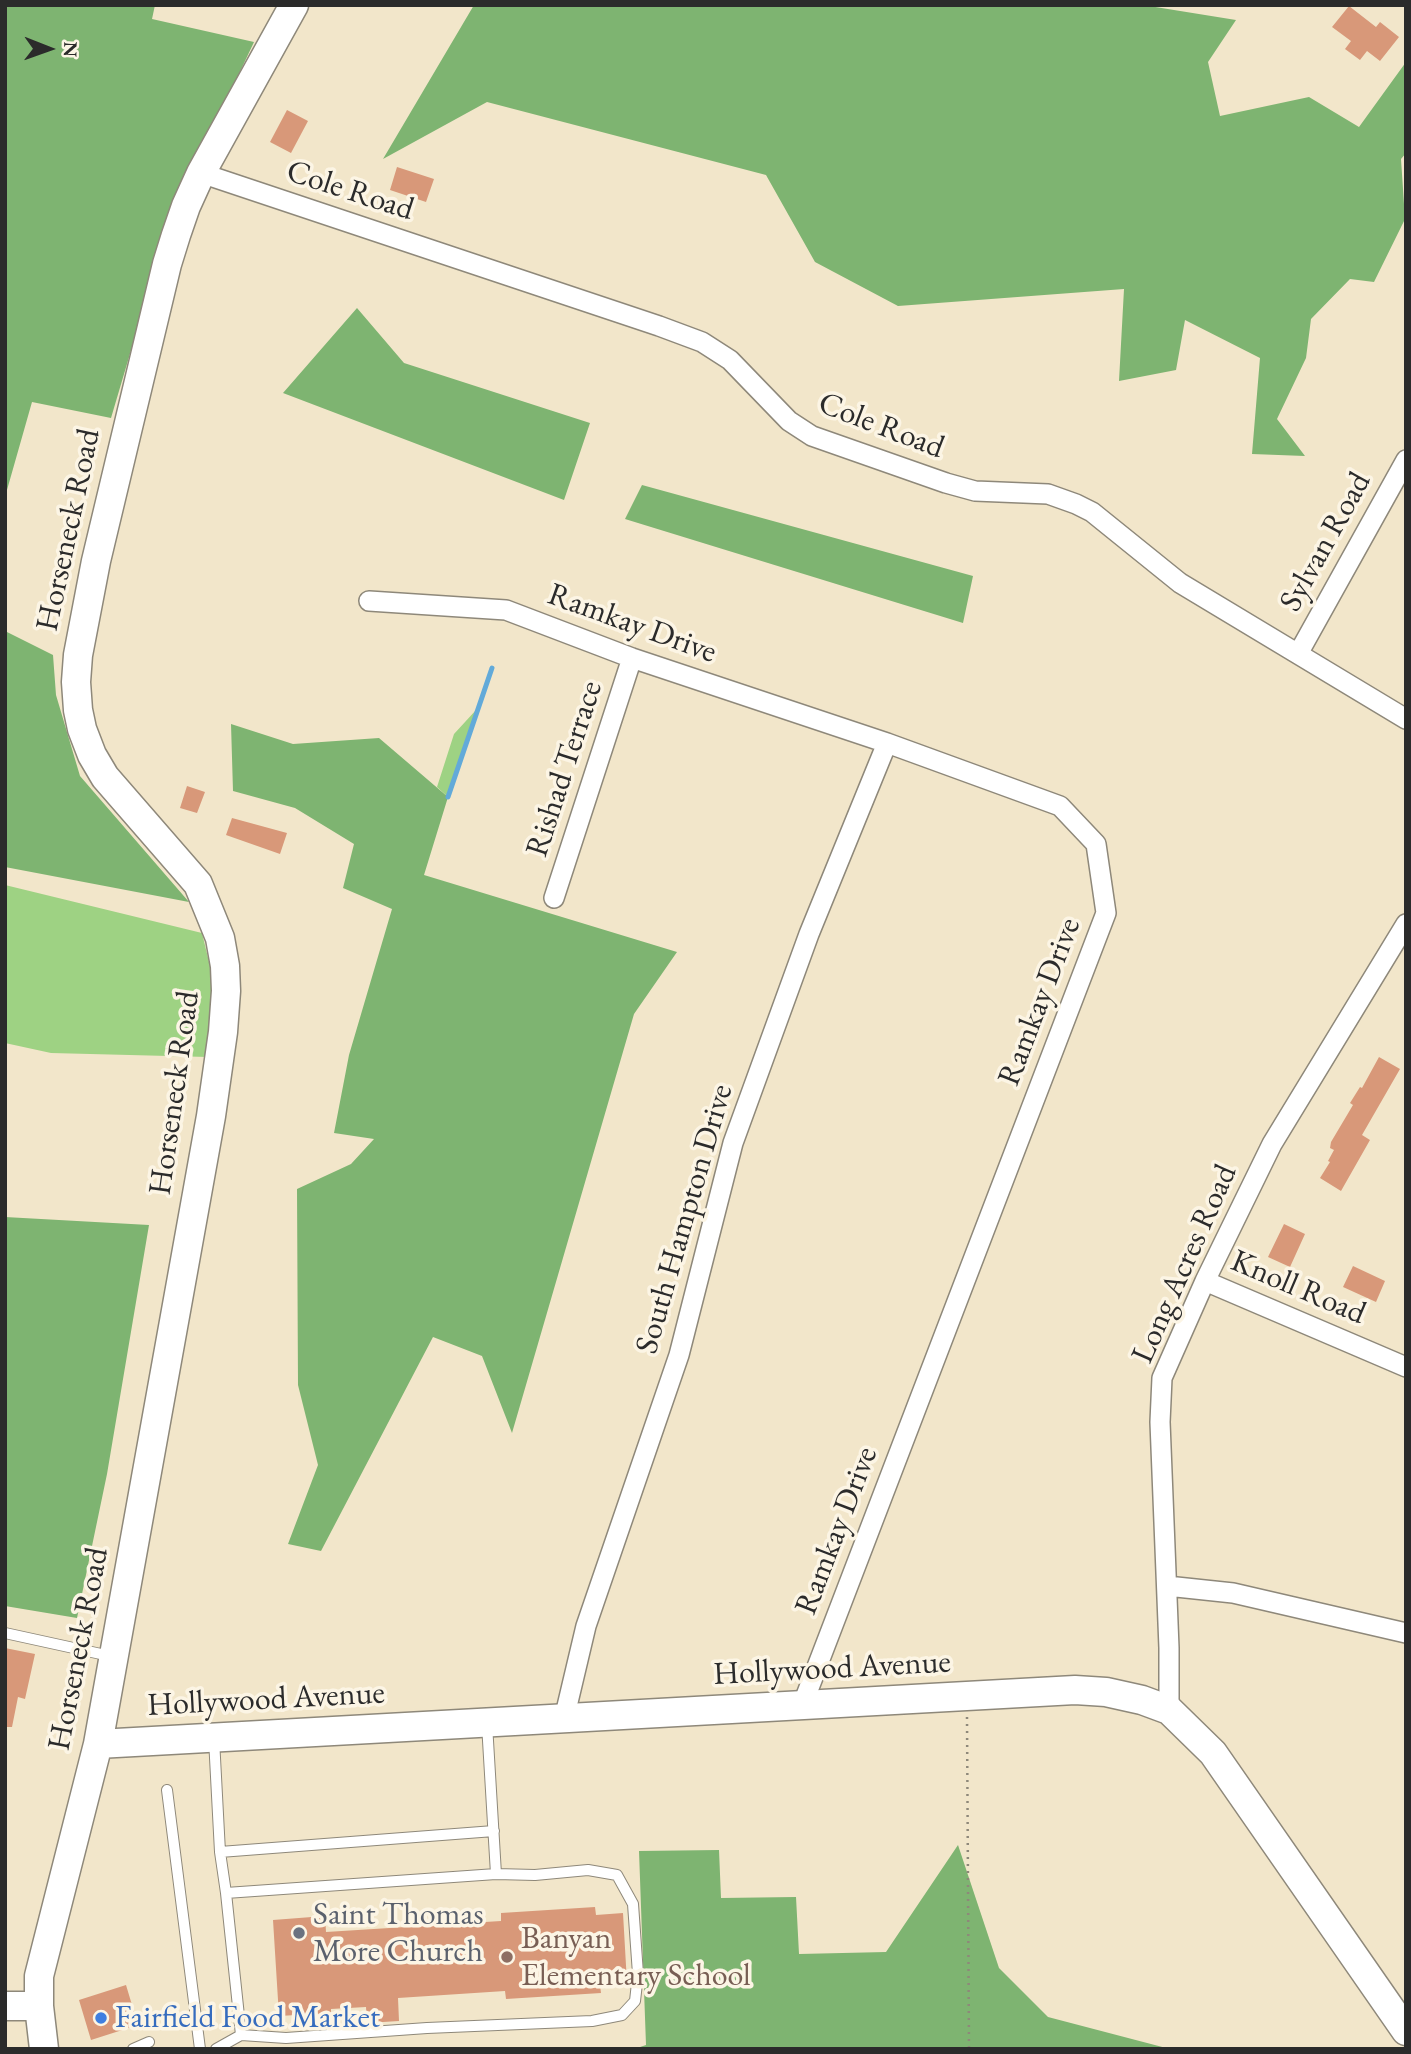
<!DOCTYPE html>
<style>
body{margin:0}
#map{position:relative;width:1411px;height:2054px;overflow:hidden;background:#f2e6ca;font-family:"EB Garamond",serif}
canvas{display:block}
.frame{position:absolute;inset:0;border:7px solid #2b2b2b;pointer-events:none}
.north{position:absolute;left:14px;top:14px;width:70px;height:70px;-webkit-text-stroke:5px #fcf5e5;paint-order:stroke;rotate:91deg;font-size:19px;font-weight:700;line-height:28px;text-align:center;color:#2b2b2b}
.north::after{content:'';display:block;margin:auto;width:24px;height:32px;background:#2b2b2b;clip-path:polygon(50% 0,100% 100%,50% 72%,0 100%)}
</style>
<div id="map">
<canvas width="1411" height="2054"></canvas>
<div class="frame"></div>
<div class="north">N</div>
</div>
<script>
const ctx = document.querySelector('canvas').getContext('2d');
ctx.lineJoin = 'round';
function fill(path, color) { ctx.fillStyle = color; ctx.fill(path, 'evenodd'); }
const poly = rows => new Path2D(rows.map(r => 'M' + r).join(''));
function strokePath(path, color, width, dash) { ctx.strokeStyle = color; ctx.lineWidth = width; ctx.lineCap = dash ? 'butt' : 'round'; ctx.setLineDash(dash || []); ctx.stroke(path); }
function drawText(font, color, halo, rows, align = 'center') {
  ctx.font = font + ' "EB Garamond",serif'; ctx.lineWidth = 7; ctx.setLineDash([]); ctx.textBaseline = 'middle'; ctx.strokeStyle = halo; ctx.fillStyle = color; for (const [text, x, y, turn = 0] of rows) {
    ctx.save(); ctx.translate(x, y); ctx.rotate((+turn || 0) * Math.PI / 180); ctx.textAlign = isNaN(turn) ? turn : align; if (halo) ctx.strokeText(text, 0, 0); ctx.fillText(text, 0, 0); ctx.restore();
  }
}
fill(poly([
 [476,710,448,797,437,787,454,734],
 [5,885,202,933,215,987,208,1057,51,1053,5,1043]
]), '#9ed283');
fill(poly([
 [5,5,155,5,152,19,254,42,169,222,111,418,32,402,5,497],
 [474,5,1143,5,1236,20,1208,62,1220,116,1309,97,1359,127,1406,62,1406,153,1401,159,1405,219,1374,282,1350,279,1311,319,1306,358,1277,419,1305,456,1252,454,1260,358,1185,320,1176,370,1119,381,1124,289,898,306,815,262,766,175,487,102,383,159],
 [357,308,404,363,590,423,564,500,283,393],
 [642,485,973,576,963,623,625,519],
 [5,631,53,655,56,695,80,776,189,902,5,867],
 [231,724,293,744,379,738,448,797,424,875,677,952,634,1014,512,1433,482,1356,433,1337,321,1551,288,1544,318,1465,298,1385,297,1189,351,1164,374,1139,334,1133,349,1055,392,909,343,888,354,844,295,808,233,791],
 [5,1217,149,1225,107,1474,77,1618,5,1606],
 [958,1845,999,1968,1048,2017,1170,2049,634,2049,646,2045,639,1851,719,1850,721,1898,796,1897,799,1954,886,1952]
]), '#7eb471');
strokePath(poly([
 [448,797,492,668]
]), '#62aad9', 5);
fill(poly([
 [1349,6,1376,27,1380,22,1399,37,1380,61,1367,51,1360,60,1345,49,1351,41,1332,27],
 [287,110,308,121,291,153,270,142],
 [397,167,434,179,426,202,390,190],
 [187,786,205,792,197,813,180,808],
 [232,818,287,833,280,854,226,835],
 [1379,1057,1400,1069,1362,1135,1370,1140,1341,1191,1320,1178,1330,1162,1328,1161,1334,1150,1330,1148,1331,1142,1353,1105,1350,1103,1360,1087,1362,1088],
 [1284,1224,1305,1234,1290,1267,1268,1257],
 [1353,1266,1385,1281,1376,1302,1343,1287],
 [5,1648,35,1654,25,1699,18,1697,12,1727,5,1727],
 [595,1907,596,1915,623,1913,627,1983,600,1985,601,1993,506,1999,505,1991,398,1998,399,2021,367,2023,366,2007,331,2009,331,2013,279,2016,273,1920,325,1916,326,1932,501,1921,501,1913],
 [126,1985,138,2025,91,2040,79,2000]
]), '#d89879');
const lane = poly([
 [5,1633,110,1656],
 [214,1739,220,1852],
 [167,1790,200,2049],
 [226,1893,220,1852,494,1831],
 [241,2035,286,2038,427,2028,592,2021,622,2015,635,2001,638,1974,633,1904,617,1875,588,1870,535,1875,496,1874],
 [133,2049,149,2042],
 [216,2049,241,2035,226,1893,496,1874,487,1724]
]);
const street = poly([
 [201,173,659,326,702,342,730,360,789,421,812,436,946,483,975,491,1048,494,1076,504,1092,512,1180,583,1406,719],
 [369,601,506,610,632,658,887,743,1060,806,1096,844,1106,913,802,1706],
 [1298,654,1406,460],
 [554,898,632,658],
 [1205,1281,1406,1367],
 [1167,1586,1233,1593,1406,1633],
 [1169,1710,1169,1648,1160,1422,1162,1378,1205,1281,1272,1144,1406,924],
 [564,1719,586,1626,679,1355,733,1143,809,934,887,743]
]);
const secondary = poly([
 [98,1744,1075,1690,1106,1692,1142,1700,1169,1710,1213,1753,1406,2031],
 [5,2006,39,2006],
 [44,2049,39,2006,39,1976,98,1744,211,1116,223,1032,226,991,225,966,220,938,198,884,105,777,92,755,82,729,78,710,76,682,78,655,96,561,167,264,176,235,186,206,201,173,294,5]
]);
strokePath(lane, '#8e887a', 12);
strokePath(street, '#8e887a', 22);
strokePath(secondary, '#8e887a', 31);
strokePath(poly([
 [967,1717,969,2049]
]), '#8e887a', 2.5, [2, 5]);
strokePath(lane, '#fff', 10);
strokePath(street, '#fff', 19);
strokePath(secondary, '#fff', 28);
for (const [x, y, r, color] of [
 [299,1933,7,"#6b7280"],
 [507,1957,7,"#8d6e63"],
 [101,2018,7,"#3f7fe0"]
]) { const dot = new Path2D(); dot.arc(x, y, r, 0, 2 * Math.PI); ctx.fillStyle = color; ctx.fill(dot); strokePath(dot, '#fcf5e5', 2.5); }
drawText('32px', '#2b2b2b', '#fcf5e5', [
 ["Cole Road",350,191,18],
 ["Cole Road",881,426,21],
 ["Horseneck Road",69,530,-78],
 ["Sylvan Road",1326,542,-61],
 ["Ramkay Drive",632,624,20],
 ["Rishad Terrace",565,769,-72],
 ["Ramkay Drive",1040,1002,-69],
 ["Horseneck Road",175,1093,-82],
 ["South Hampton Drive",685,1219,-74],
 ["Long Acres Road",1185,1264,-66],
 ["Knoll Road",1298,1288,23],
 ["Ramkay Drive",837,1531,-69],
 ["Horseneck Road",79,1649,-79],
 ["Hollywood Avenue",832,1669,-3],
 ["Hollywood Avenue",266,1700,-3]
]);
drawText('32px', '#5b616d', '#fcf5e5', [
 ["Saint Thomas",313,1915],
 ["More Church",313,1952]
], 'left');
drawText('32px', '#785e54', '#fcf5e5', [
 ["Banyan",521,1939],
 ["Elementary School",521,1976]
], 'left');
drawText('32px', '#366cbe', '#fcf5e5', [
 ["Fairfield Food Market",115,2018]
], 'left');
</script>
